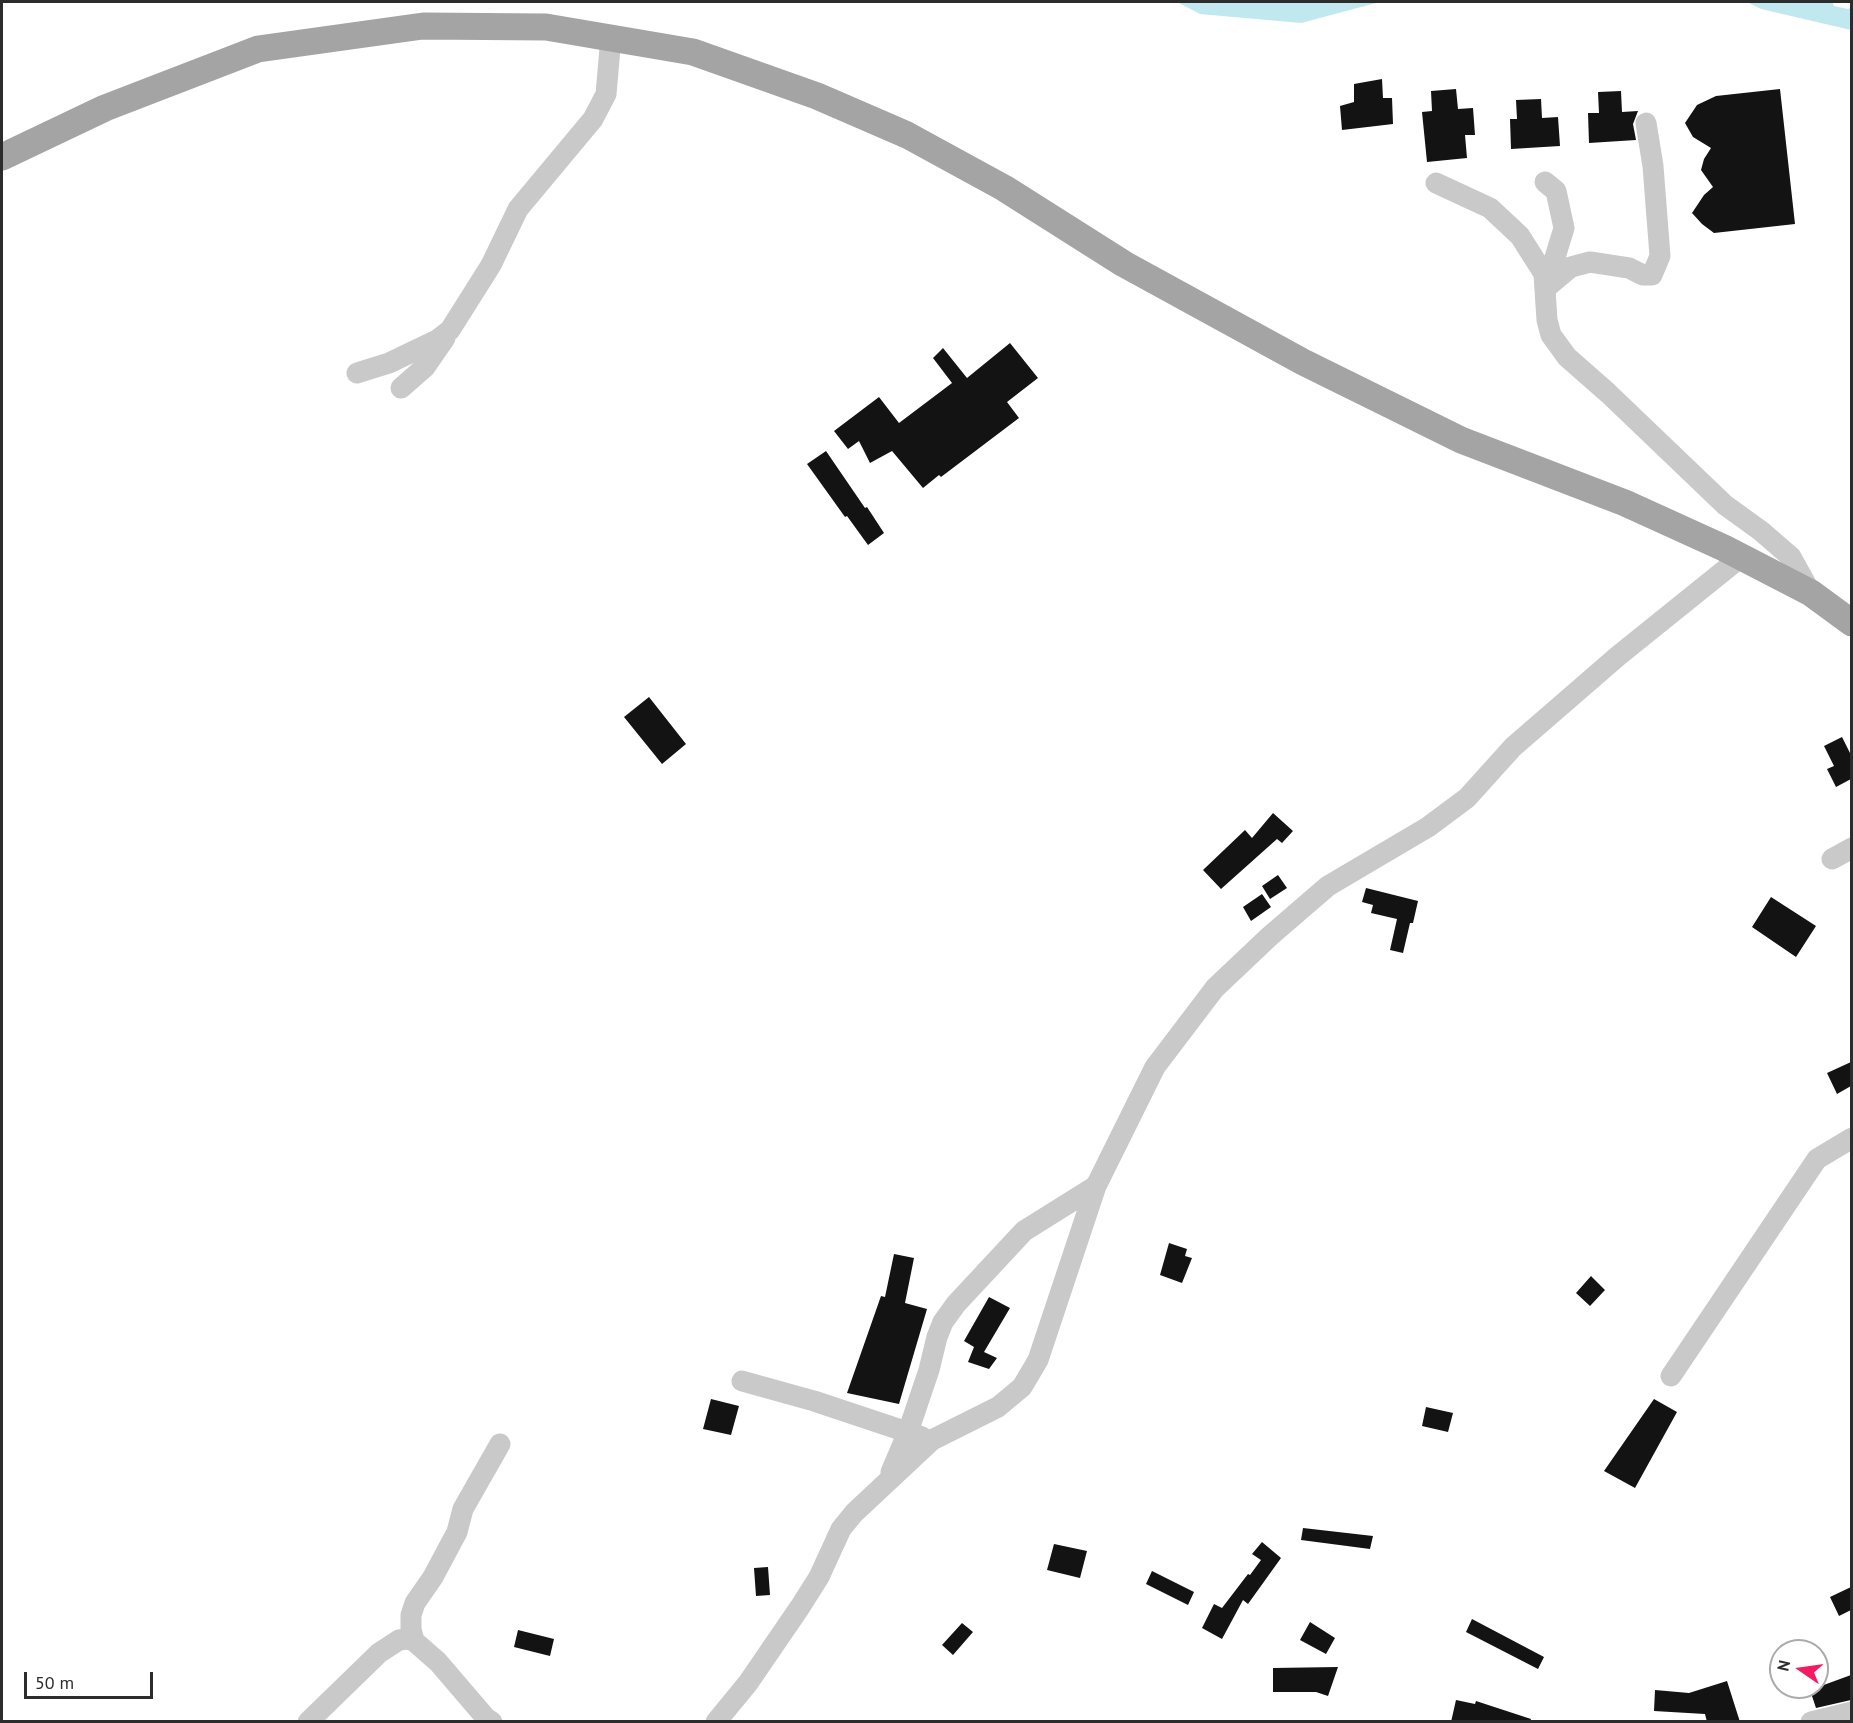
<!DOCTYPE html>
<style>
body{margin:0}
#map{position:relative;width:1853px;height:1723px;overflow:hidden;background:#fff;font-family:"PT Sans",sans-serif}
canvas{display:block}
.frame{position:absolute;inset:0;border:3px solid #2c2c2c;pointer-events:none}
.north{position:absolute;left:1769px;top:1639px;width:60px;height:60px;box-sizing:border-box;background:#fff;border:2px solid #ababab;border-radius:50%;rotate:283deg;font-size:16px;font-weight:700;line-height:24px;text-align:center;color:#2c2c2c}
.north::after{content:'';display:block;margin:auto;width:21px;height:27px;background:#f51b63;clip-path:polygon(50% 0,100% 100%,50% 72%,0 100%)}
.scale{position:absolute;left:24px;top:1672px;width:129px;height:27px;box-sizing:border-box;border:3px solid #2c2c2c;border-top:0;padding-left:8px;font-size:18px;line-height:21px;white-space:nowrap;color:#2c2c2c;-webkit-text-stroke:4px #fff;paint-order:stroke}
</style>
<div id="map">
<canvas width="1853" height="1723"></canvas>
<div class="frame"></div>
<div class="north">N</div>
<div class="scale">50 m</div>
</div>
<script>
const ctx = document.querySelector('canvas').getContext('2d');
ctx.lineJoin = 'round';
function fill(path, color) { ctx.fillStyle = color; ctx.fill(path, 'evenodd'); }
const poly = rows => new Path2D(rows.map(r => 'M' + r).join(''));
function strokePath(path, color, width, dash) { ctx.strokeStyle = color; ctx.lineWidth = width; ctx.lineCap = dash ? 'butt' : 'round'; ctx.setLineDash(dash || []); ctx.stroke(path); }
fill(poly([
 [1177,2,1380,2,1301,23,1200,14],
 [1747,2,1832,2,1834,6,1848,9,1851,7,1851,30,1761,9]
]), '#c1e8ee');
fill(poly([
 [1382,79,1383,98,1392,98,1393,124,1342,130,1340,106,1354,102,1354,84],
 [1456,89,1458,109,1473,108,1475,135,1465,135,1467,158,1427,162,1422,112,1432,111,1431,91],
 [1780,89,1795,224,1714,233,1702,224,1692,213,1704,195,1713,187,1701,170,1704,159,1711,148,1693,137,1685,123,1697,105,1716,96],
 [1621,91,1622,112,1638,111,1633,124,1636,140,1589,143,1588,113,1599,113,1598,92],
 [1541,99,1542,118,1558,117,1560,146,1511,149,1510,119,1517,119,1516,100],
 [1010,343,1038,378,1007,402,1019,418,941,477,939,475,923,488,892,451,870,463,859,441,848,449,834,431,879,397,899,423,952,383,933,358,943,348,967,378],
 [826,451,865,508,867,507,884,533,868,545,847,516,845,517,807,464],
 [649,697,686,744,662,764,624,717],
 [1842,737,1851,755,1851,779,1836,787,1827,769,1834,766,1824,746],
 [1273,813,1293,831,1282,843,1277,839,1221,889,1203,870,1245,830,1252,838],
 [1278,875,1287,888,1270,899,1262,886],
 [1366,888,1418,901,1413,923,1410,923,1403,953,1390,950,1397,919,1371,913,1373,905,1362,902],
 [1262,894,1271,907,1251,921,1243,907],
 [1771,897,1816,926,1796,957,1752,927],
 [1851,1062,1851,1086,1837,1094,1827,1073],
 [1169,1243,1187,1249,1185,1256,1192,1258,1182,1283,1160,1275],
 [894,1254,914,1258,905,1303,927,1309,899,1404,847,1393,881,1296,885,1297],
 [1591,1276,1605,1290,1590,1306,1576,1293],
 [989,1297,1010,1308,984,1352,997,1358,989,1369,968,1362,974,1347,964,1341],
 [711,1399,739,1406,731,1435,703,1429],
 [1654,1399,1677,1412,1635,1488,1604,1471],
 [1426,1407,1453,1413,1448,1432,1422,1426],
 [1303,1528,1373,1536,1370,1549,1301,1540],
 [1262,1542,1281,1558,1248,1604,1243,1600,1222,1639,1202,1628,1214,1604,1222,1608,1248,1574,1250,1575,1261,1560,1252,1554],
 [1054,1544,1087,1551,1080,1578,1047,1570],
 [768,1567,770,1595,756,1596,754,1568],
 [1152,1571,1194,1592,1188,1605,1146,1584],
 [1851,1587,1851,1610,1839,1616,1830,1597],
 [1472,1619,1544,1657,1538,1669,1466,1632],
 [1310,1622,1335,1638,1326,1654,1300,1640],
 [962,1623,973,1632,953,1655,942,1645],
 [518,1630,554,1639,550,1656,514,1647],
 [1338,1667,1328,1696,1316,1692,1273,1692,1273,1668],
 [1851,1675,1851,1700,1816,1708,1810,1690],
 [1727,1681,1740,1722,1707,1722,1705,1714,1654,1711,1655,1690,1689,1693],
 [1456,1700,1475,1704,1476,1701,1531,1719,1530,1722,1451,1722]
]), '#131313');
strokePath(poly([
 [1545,182,1556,191,1564,228,1546,287],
 [1436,183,1490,208,1520,236,1544,274,1547,320,1551,335,1567,357,1608,393,1725,505,1761,531,1791,557,1811,593],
 [1546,288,1571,267,1590,262,1629,268,1643,275,1652,275,1660,256,1653,166,1646,123],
 [357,373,389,363,437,340,450,330,491,265,518,209,593,119,606,94,611,37],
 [401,388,425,367,445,338],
 [1832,859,1852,848],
 [1671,1376,1817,1159,1852,1138],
 [742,1381,814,1401,922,1437],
 [891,1472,908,1432,929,1370,937,1337,943,1322,956,1304,1024,1231,1096,1186],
 [414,1641,411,1629,411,1615,415,1603,433,1577,457,1532,463,1509,500,1444],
 [308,1722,379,1653,399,1640,407,1639,414,1641,438,1662,486,1718,492,1722],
 [716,1722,748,1683,800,1607,819,1577,841,1529,854,1513,932,1440,998,1407,1022,1387,1038,1360,1096,1186,1155,1067,1215,988,1270,936,1328,886,1428,827,1467,798,1513,747,1618,656,1741,557],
 [1811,1722,1852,1712]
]), '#c9c9c9', 21);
strokePath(poly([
 [2,157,105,108,258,49,423,26,546,27,693,52,817,96,907,135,1004,188,1124,264,1303,362,1461,440,1625,503,1724,548,1811,593,1852,623]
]), '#a4a4a4', 27);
</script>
